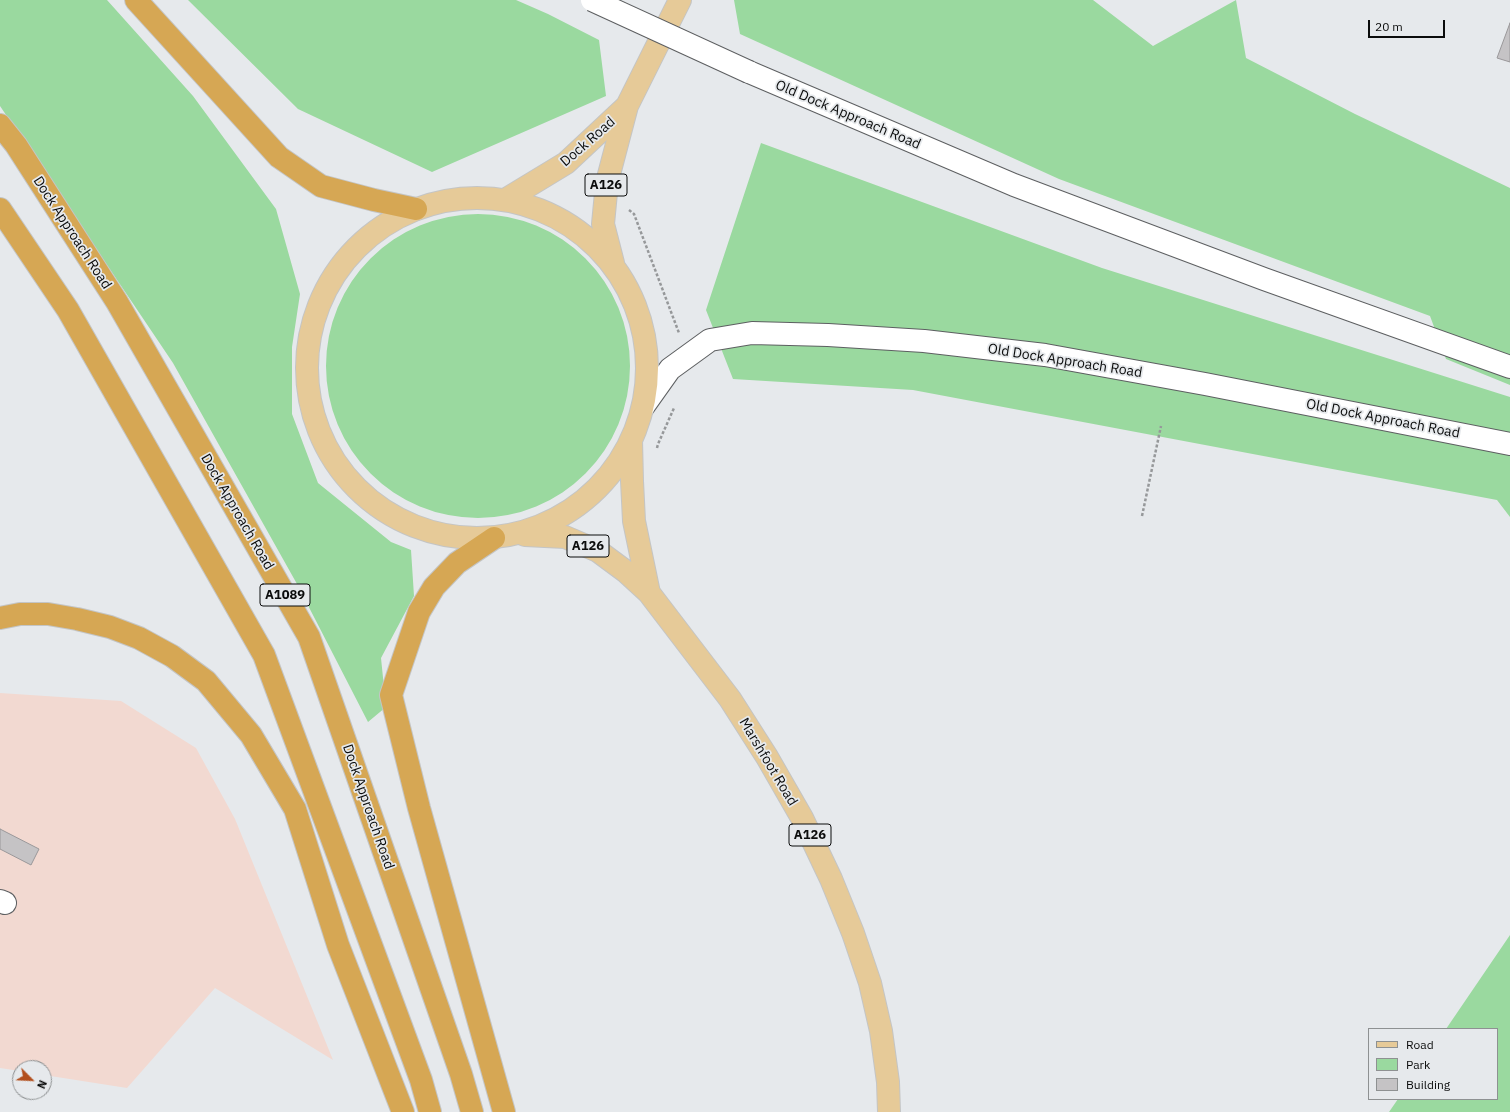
<!DOCTYPE html>
<style>
body{margin:0}
#map{position:relative;width:1510px;height:1112px;overflow:hidden;background:#e6e9ec;font-family:"IBM Plex Sans",sans-serif}
canvas{display:block}
.legend{position:absolute;left:1368px;top:1028px;width:130px;height:72px;box-sizing:border-box;background:#e6e9ec;border:1px solid #8e9192;margin:0;padding:5px 7px;list-style:none;font-size:12px;color:#0b0c0c}
.legend li{display:flex;align-items:center;gap:8px;height:20px}
.legend b{width:20px;border:1px solid #8e9192}
.north{position:absolute;left:12px;top:1060px;width:40px;height:40px;box-sizing:border-box;background:#e6e9ec;border:1px solid #8e9192;border-radius:50%;rotate:114deg;font-size:11px;font-weight:700;line-height:16px;text-align:center;color:#0b0c0c}
.north::after{content:'';display:block;margin:auto;width:14px;height:18px;background:#b24e1c;clip-path:polygon(50% 0,100% 100%,50% 72%,0 100%)}
.scale{position:absolute;left:1368px;top:20px;width:77px;height:18px;box-sizing:border-box;border:2px solid #0b0c0c;border-top:0;padding-left:5px;font-size:12px;line-height:14px;white-space:nowrap;color:#0b0c0c;-webkit-text-stroke:3px #e6e9ec;paint-order:stroke}
</style>
<div id="map">
<canvas width="1510" height="1112"></canvas>
<ul class="legend">
<li><b style="height:5px;background:#e6ca98"></b>Road</li>
<li><b style="height:11px;background:#9ad99f"></b>Park</li>
<li><b style="height:11px;background:#c5c3c5"></b>Building</li>
</ul>
<div class="north">N</div>
<div class="scale">20 m</div>
</div>
<script>
const ctx = document.querySelector('canvas').getContext('2d');
ctx.lineJoin = 'round';
function fill(path, color) { ctx.fillStyle = color; ctx.fill(path, 'evenodd'); }
const poly = rows => new Path2D(rows.map(r => 'M' + r).join(''));
function strokePath(path, color, width, dash) { ctx.strokeStyle = color; ctx.lineWidth = width; ctx.lineCap = dash ? 'butt' : 'round'; ctx.setLineDash(dash || []); ctx.stroke(path); }
function drawText(font, color, halo, rows, align = 'center') {
  ctx.font = font + ' "IBM Plex Sans",sans-serif'; ctx.lineWidth = 3.5; ctx.setLineDash([]); ctx.textBaseline = 'middle'; ctx.strokeStyle = halo; ctx.fillStyle = color; for (const [text, x, y, turn = 0] of rows) {
    ctx.save(); ctx.translate(x, y); ctx.rotate((+turn || 0) * Math.PI / 180); ctx.textAlign = isNaN(turn) ? turn : align; if (halo) ctx.strokeText(text, 0, 0); ctx.fillText(text, 0, 0); ctx.restore();
  }
}
fill(poly([
 [0,693,121,701,196,748,235,819,333,1060,215,988,127,1088,44,1075,44,1068,20,1068,20,1071,0,1068]
]), '#f2d9d1');
fill(poly([
 [0,0,107,0,193,96,276,209,300,294,292,347,292,414,318,483,391,542,411,550,414,596,381,658,386,707,368,722,297,584,173,363,0,106],
 [188,0,516,0,548,14,599,40,606,96,432,172,298,109],
 [734,0,1093,0,1153,46,1236,0,1246,58,1355,114,1510,188,1510,385,1446,359,1430,316,1059,179,740,34],
 [761,143,1102,268,1510,397,1510,517,1497,500,913,390,733,379,706,310],
 '326 366a152 152 0 1 1 304 0a152 152 0 1 1-304 0Z',
 [1510,935,1510,1112,1389,1112,1398,1099,1497,1099,1497,1029,1446,1029]
]), '#9ad99f');
const building = poly([
 [1510,23,1510,62,1497,58,1510,23],
 [0,829,39,849,31,865,0,849,0,829]
]);
fill(building, '#c5c3c5');
strokePath(building, '#9a989a', 1);
const minor = poly([
 [749,72,1014,185,1264,279,1510,367],
 [643,407,670,369,710,340,752,333,828,335,924,341,1045,355,1205,384,1510,444],
 [0,901,5,903]
]);
const major = poly([
 '307 368a170 170 0 1 1 340 0a170 170 0 1 1-340 0Z',
 [505,200,566,163,627,106],
 [613,263,603,224,607,182,627,106,680,0],
 [631,440,632,481,634,521,649,593],
 [525,535,565,537,598,551,625,571,649,593,730,699,767,757,802,818,831,879,853,933,870,983,881,1031,888,1082,889,1112]
]);
const highway = poly([
 [136,0,279,157,321,186,374,200,416,209],
 [0,125,16,145,117,302,309,637,461,1074,472,1112],
 [0,209,68,310,264,655,421,1080,430,1112],
 [494,538,457,563,434,587,419,612,391,695,419,808,504,1112],
 [0,618,20,614,48,614,77,619,110,627,139,638,172,656,206,681,251,735,295,809,338,945,403,1112]
]);
strokePath(minor, '#5d5f61', 24);
strokePath(major, '#c4c5c5', 24);
strokePath(highway, '#c4c5c5', 24);
strokePath(poly([
 [629,210,634,214,679,333],
 [657,448,658,444,674,408],
 [1142,516,1161,426]
]), '#96989a', 2.5, [3, 2]);
strokePath(minor, '#fff', 22);
strokePath(major, '#e6ca98', 22);
strokePath(highway, '#d6a754', 22);
const minorBridge = poly([
 [592,0,749,72]
]);
strokePath(minorBridge, '#5d5f61', 24, []);
strokePath(minorBridge, '#fff', 22);
for (const [x, y, w] of [
 [606,185,42],
 [588,546,42],
 [285,595,50],
 [810,835,42]
]) { const box = new Path2D(); box.roundRect(x - w / 2, y - 11, w, 22, 3); ctx.fillStyle = '#e6e9ec'; ctx.fill(box); strokePath(box, '#0b0c0c', 1); }
drawText('bold 13px', '#0b0c0c', null, [
 ["A126",606,185],
 ["A126",588,546],
 ["A1089",285,595],
 ["A126",810,835]
]);
drawText('14px', '#0b0c0c', '#e6e9ec', [
 ["Old Dock Approach Road",848,115,23],
 ["Dock Road",588,142,-41],
 ["Dock Approach Road",72,233,57],
 ["Old Dock Approach Road",1065,361,9],
 ["Old Dock Approach Road",1383,419,11],
 ["Dock Approach Road",237,512,60],
 ["Marshfoot Road",768,762,59],
 ["Dock Approach Road",368,807,71]
]);
</script>
